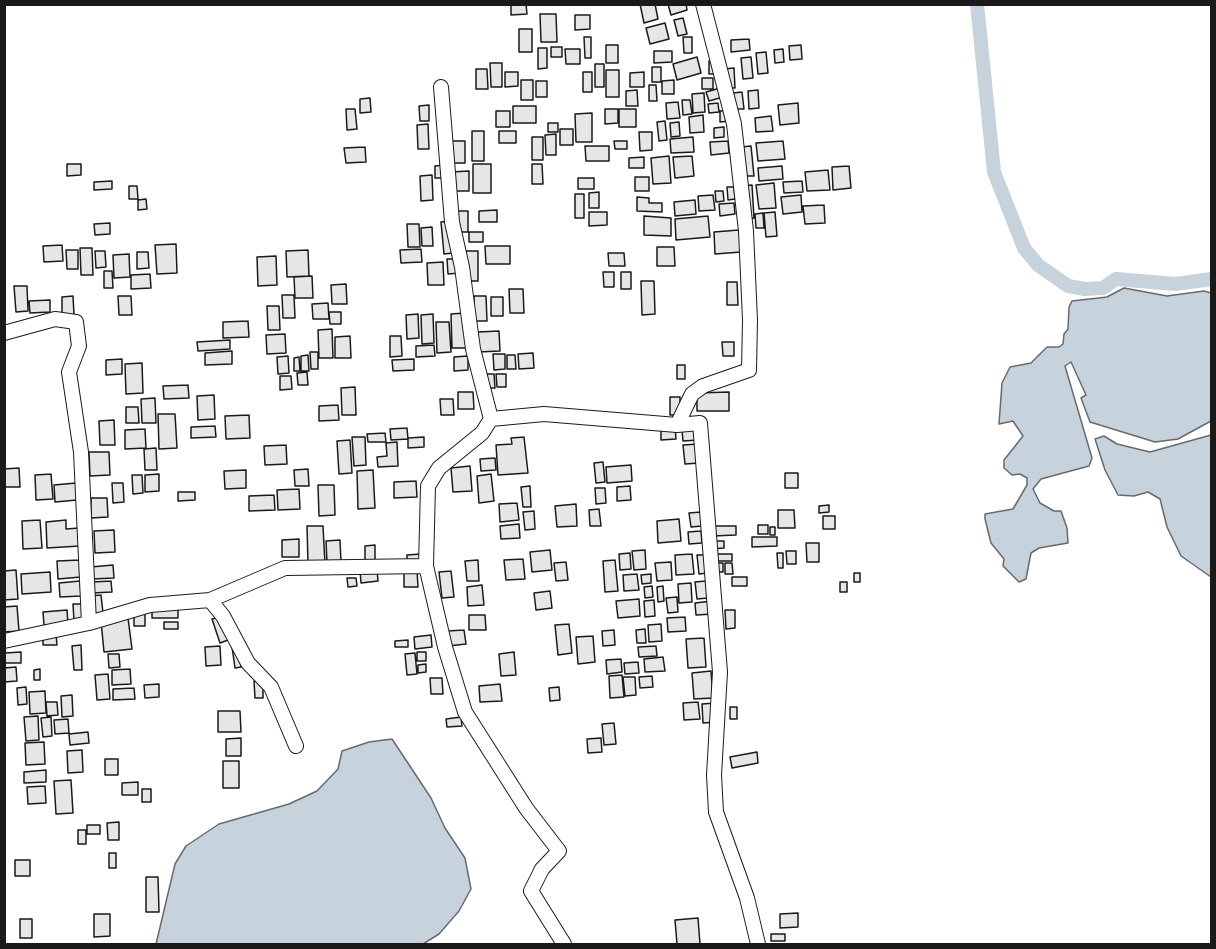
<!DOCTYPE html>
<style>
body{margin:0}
#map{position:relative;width:1216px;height:949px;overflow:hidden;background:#fff;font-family:"PT Sans",sans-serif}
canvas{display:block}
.frame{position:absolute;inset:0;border:6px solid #1a1a1a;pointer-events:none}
</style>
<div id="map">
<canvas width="1216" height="949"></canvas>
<div class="frame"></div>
</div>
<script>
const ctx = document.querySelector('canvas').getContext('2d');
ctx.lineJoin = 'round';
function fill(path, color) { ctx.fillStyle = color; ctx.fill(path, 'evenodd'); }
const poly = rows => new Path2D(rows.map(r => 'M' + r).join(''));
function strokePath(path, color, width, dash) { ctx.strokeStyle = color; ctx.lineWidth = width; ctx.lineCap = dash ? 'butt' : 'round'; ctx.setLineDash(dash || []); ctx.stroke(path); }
const water = poly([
 [1124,288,1167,296,1204,291,1211,293,1211,421,1178,439,1155,442,1090,422,1081,398,1086,395,1071,362,1065,366,1092,458,1089,466,1041,479,1033,489,1040,503,1054,511,1061,511,1067,528,1068,543,1039,548,1031,553,1026,579,1019,582,1003,566,1004,559,991,543,985,519,985,514,1013,509,1027,485,1027,478,1020,474,1012,475,1004,468,1004,460,1023,436,1013,421,999,424,1002,383,1010,367,1031,363,1047,347,1059,347,1063,344,1064,334,1068,329,1069,307,1072,301,1107,297,1124,288],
 [1211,435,1211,577,1181,556,1167,527,1160,499,1148,492,1134,496,1118,495,1105,470,1095,439,1104,436,1117,444,1150,452,1211,435],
 [392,739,431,798,445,828,465,858,471,889,459,911,439,934,423,944,156,944,175,864,186,846,219,824,289,804,317,791,338,769,342,751,369,742,392,739]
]);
fill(water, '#c6d2dc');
strokePath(water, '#6a6a6a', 1.5);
strokePath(poly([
 [977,4,994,172,1024,248,1038,265,1068,286,1085,289,1103,288,1116,279,1175,284,1212,279]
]), '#c6d2dc', 14);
const building = poly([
 [511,4,526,4,527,14,511,15,511,4],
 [640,4,655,4,658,19,644,23,640,4],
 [668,4,686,4,687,10,671,15,668,4],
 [540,14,556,14,557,42,541,42,540,14],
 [575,15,590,15,590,29,575,30,575,15],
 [683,18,687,34,678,36,674,20,683,18],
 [665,23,669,39,650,44,646,28,665,23],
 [519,29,532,29,532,52,519,52,519,29],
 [584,37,591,37,591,58,585,58,584,37],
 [683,37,692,37,692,53,684,53,683,37],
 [749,39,750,50,731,52,731,40,749,39],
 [606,45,618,45,618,63,606,63,606,45],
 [801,45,802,59,790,60,789,46,801,45],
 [551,47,562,47,562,57,551,57,551,47],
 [538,48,547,48,547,68,538,69,538,48],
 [565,49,580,49,580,64,566,64,565,49],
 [783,49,784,62,775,63,774,50,783,49],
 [654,51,672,51,672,62,654,63,654,51],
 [766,52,768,73,758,74,756,53,766,52],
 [697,57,701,73,677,80,673,64,697,57],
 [751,57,753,78,743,79,741,58,751,57],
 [709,61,717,61,717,74,709,74,709,61],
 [490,63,502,63,502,87,491,87,490,63],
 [595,64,604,64,604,87,595,87,595,64],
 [652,67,661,67,661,82,652,82,652,67],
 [734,68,735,88,726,88,724,69,734,68],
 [476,69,487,69,488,89,476,89,476,69],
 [606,70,619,70,619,97,606,97,606,70],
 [505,72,518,72,518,86,505,87,505,72],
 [583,72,592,72,592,92,583,92,583,72],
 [644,72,644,87,630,87,630,73,644,72],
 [702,78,713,78,713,89,702,89,702,78],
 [521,80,533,80,533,100,521,100,521,80],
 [674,80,674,94,662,94,662,81,674,80],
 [536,81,547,81,547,97,536,97,536,81],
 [649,85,656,85,657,101,649,101,649,85],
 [720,88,723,97,709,101,706,92,720,88],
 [637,90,638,106,626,106,626,91,637,90],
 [758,90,759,108,749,109,748,91,758,90],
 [742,92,744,109,734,109,733,93,742,92],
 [704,93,705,112,693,113,692,94,704,93],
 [370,98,371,112,360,113,360,99,370,98],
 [682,100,690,100,692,114,683,115,682,100],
 [678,102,680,118,667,119,666,103,678,102],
 [718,103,719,112,709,113,708,104,718,103],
 [798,103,799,123,780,125,778,105,798,103],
 [429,105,429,121,420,121,419,106,429,105],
 [513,106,536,106,536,123,513,123,513,106],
 [346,109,355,109,357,129,347,130,346,109],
 [605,109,618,109,618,123,605,124,605,109],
 [619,109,636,109,636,127,619,127,619,109],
 [729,110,730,121,720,122,720,111,729,110],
 [496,111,510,111,510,127,496,127,496,111],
 [592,113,592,142,576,142,575,114,592,113],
 [703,115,704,132,690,133,689,117,703,115],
 [771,116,773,131,756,132,755,118,771,116],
 [665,121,667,140,659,141,657,122,665,121],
 [679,122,680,136,671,137,670,123,679,122],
 [548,123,558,123,558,132,548,132,548,123],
 [428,124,429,149,418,149,417,125,428,124],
 [724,127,724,137,714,138,714,128,724,127],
 [560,129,573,129,573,145,560,145,560,129],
 [472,131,484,131,484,161,472,161,472,131],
 [499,131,516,131,516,143,499,143,499,131],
 [639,132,652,132,652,150,640,151,639,132],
 [556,134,556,155,546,155,545,135,556,134],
 [532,137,543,137,543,160,532,160,532,137],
 [693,137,694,152,671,153,670,139,693,137],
 [450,141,465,141,465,163,450,163,450,141],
 [614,141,627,141,627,149,615,149,614,141],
 [728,141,729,153,711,155,710,142,728,141],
 [783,141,785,159,758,161,756,143,783,141],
 [585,146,609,146,609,161,586,161,585,146],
 [751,146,754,176,743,176,741,147,751,146],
 [365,147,366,162,346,163,344,148,365,147],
 [669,156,671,183,653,184,651,158,669,156],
 [692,156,694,176,675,178,673,157,692,156],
 [644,157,644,168,629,168,629,158,644,157],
 [67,164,81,164,81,175,67,176,67,164],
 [473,164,491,164,491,193,473,193,473,164],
 [532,164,542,164,543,184,532,184,532,164],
 [444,165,444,178,435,178,435,166,444,165],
 [782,166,783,179,759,181,758,168,782,166],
 [849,166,851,188,833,190,832,167,849,166],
 [828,170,830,190,807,191,805,172,828,170],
 [469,171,469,191,452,191,451,172,469,171],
 [432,175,433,200,421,201,420,176,432,175],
 [635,177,649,177,649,191,635,191,635,177],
 [578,178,594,178,594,189,578,189,578,178],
 [112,181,112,189,94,190,94,182,112,181],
 [802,181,803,192,784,193,783,182,802,181],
 [774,183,776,208,759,209,756,185,774,183],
 [752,185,754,218,746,219,743,186,752,185],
 [129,186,137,186,138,199,129,199,129,186],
 [727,187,734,187,735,199,728,200,727,187],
 [715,191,723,191,724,201,716,202,715,191],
 [599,192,599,208,589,208,589,193,599,192],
 [575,194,584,194,584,218,575,218,575,194],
 [713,195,715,210,699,211,698,196,713,195],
 [801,195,802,212,783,214,781,197,801,195],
 [637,197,649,198,649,203,662,203,662,212,637,211,637,197],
 [146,199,147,209,138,210,138,200,146,199],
 [695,200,696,214,675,216,674,202,695,200],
 [734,203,735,214,720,216,719,204,734,203],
 [824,205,825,223,805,224,803,206,824,205],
 [497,210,497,222,479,222,479,211,497,210],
 [457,211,468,211,468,232,457,232,457,211],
 [589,212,607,212,607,225,589,226,589,212],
 [775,212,777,236,766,237,764,213,775,212],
 [763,213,764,228,756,228,755,214,763,213],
 [644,216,671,218,671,236,644,235,644,216],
 [708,216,710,237,676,240,675,219,708,216],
 [450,221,453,253,444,254,441,222,450,221],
 [110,223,110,234,95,235,94,224,110,223],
 [407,224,419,224,420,247,408,247,407,224],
 [432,227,433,246,422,246,421,228,432,227],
 [739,230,741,252,715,254,714,232,739,230],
 [469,232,483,232,483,242,469,242,469,232],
 [176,244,177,273,157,274,155,245,176,244],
 [62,245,63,261,44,262,43,246,62,245],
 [485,246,510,246,510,264,486,264,485,246],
 [657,247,674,247,675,266,657,266,657,247],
 [80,248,92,248,93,275,81,275,80,248],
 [421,249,422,262,401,263,400,250,421,249],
 [66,250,78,250,78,269,67,269,66,250],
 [308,250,309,276,287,277,286,251,308,250],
 [95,251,105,251,106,267,96,268,95,251],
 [466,251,478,251,478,281,466,281,466,251],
 [137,252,148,252,149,268,137,269,137,252],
 [608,253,624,253,625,266,609,266,608,253],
 [129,254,130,277,114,278,113,255,129,254],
 [276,256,277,285,258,286,257,257,276,256],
 [447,259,459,259,460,273,448,274,447,259],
 [443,262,444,285,428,285,427,263,443,262],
 [104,271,112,271,113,288,104,288,104,271],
 [603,272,614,272,614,287,604,287,603,272],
 [621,272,631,272,631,289,621,289,621,272],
 [150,274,151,288,131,289,131,275,150,274],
 [312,276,313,298,295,298,294,277,312,276],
 [641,281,654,281,655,314,642,315,641,281],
 [727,282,737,282,738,305,727,305,727,282],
 [346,284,347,304,332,304,331,285,346,284],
 [14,286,27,286,28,311,16,312,14,286],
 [509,289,523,289,524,313,510,313,509,289],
 [282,295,294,295,295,318,283,318,282,295],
 [73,296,74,315,62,316,62,297,73,296],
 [118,296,131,296,132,315,119,315,118,296],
 [474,296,486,296,487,321,474,321,474,296],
 [491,297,503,297,503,316,491,316,491,297],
 [50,300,50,312,30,313,29,301,50,300],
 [328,303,329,319,313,319,312,304,328,303],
 [267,306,279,306,280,330,268,330,267,306],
 [329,312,341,312,341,324,330,324,329,312],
 [465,313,466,348,452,348,451,314,465,313],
 [418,314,419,338,407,339,406,315,418,314],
 [433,314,434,343,422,344,421,315,433,314],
 [248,321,249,337,223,338,223,322,248,321],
 [436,322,449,322,451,352,437,353,436,322],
 [332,329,333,358,319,358,318,330,332,329],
 [499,331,500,351,478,352,478,332,499,331],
 [285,334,286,353,267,354,266,335,285,334],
 [350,336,351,358,335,358,335,337,350,336],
 [390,336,401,336,402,356,390,357,390,336],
 [230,340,230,349,198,351,197,342,230,340],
 [722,342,734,342,734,356,723,356,722,342],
 [434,345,435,356,416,357,416,346,434,345],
 [232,351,232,364,205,365,205,353,232,351],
 [310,352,318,352,318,369,311,369,310,352],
 [533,353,534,368,519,369,518,354,533,353],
 [493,354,505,354,505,369,494,370,493,354],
 [308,355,309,371,301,371,301,356,308,355],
 [507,355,515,355,516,369,507,369,507,355],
 [288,356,289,373,278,374,277,357,288,356],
 [468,356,468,370,454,371,454,357,468,356],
 [299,357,300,371,294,371,294,358,299,357],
 [122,359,122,374,106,375,106,360,122,359],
 [414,359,414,370,393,371,392,360,414,359],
 [142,363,143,393,126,394,125,364,142,363],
 [677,365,685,365,685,379,677,379,677,365],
 [307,372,308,385,298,385,297,373,307,372],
 [487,374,494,374,495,388,487,388,487,374],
 [496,374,506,374,506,387,497,387,496,374],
 [280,376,291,376,292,389,280,390,280,376],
 [188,385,189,398,164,399,163,386,188,385],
 [355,387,356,415,342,415,341,388,355,387],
 [458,392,473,392,474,409,458,409,458,392],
 [729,392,729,411,697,411,697,393,729,392],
 [214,395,215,419,198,420,197,396,214,395],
 [670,397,680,397,680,415,670,415,670,397],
 [155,398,156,423,142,423,141,399,155,398],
 [440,399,453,399,454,415,441,415,440,399],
 [338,405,339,420,319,421,319,406,338,405],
 [126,407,138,407,139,423,126,423,126,407],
 [158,414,175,414,177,448,159,449,158,414],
 [249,415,250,438,226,439,225,416,249,415],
 [114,420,115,445,100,445,99,421,114,420],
 [215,426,216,437,191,438,191,427,215,426],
 [675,427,676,439,661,440,661,428,675,427],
 [407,428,408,439,391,440,390,429,407,428],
 [145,429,146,448,125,449,125,430,145,429],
 [698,429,699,440,683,441,682,430,698,429],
 [385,433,386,442,368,442,367,434,385,433],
 [352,437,365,437,366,465,354,466,352,437],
 [424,437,424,447,408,448,408,438,424,437],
 [524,437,528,473,498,475,496,445,512,444,511,438,524,437],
 [350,440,352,473,339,474,337,441,350,440],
 [397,442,398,466,378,467,377,457,387,456,386,443,397,442],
 [698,444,700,463,685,464,683,445,698,444],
 [286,445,287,464,265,465,264,446,286,445],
 [156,448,157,470,145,470,144,449,156,448],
 [89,452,109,452,110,475,90,476,89,452],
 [495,458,496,470,481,471,480,459,495,458],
 [603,462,605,482,596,483,594,463,603,462],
 [631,465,632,481,607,483,606,467,631,465],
 [470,466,472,491,453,492,451,468,470,466],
 [19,468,20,487,5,487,4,469,19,468],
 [308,469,309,486,295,486,294,470,308,469],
 [246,470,246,488,225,489,224,471,246,470],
 [373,470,375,508,358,509,357,471,373,470],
 [785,473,798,473,798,488,785,488,785,473],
 [51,474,53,499,36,500,35,475,51,474],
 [159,474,159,491,145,492,145,475,159,474],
 [491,474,494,501,479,503,477,476,491,474],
 [132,475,142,475,143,493,133,494,132,475],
 [416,481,417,497,394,498,394,482,416,481],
 [76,483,77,500,55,502,54,485,76,483],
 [112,483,123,483,124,502,113,503,112,483],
 [318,485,334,485,335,515,319,516,318,485],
 [530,486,531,507,523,507,521,487,530,486],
 [630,486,631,500,617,501,617,487,630,486],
 [595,488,605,488,606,503,596,504,595,488],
 [299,489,300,509,278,510,277,490,299,489],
 [178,492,195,492,195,500,178,501,178,492],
 [274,495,275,510,249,511,249,496,274,495],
 [91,498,107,498,108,517,91,518,91,498],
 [517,503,519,520,500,522,499,504,517,503],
 [576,504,577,526,557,527,555,506,576,504],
 [829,505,829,512,819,513,819,506,829,505],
 [599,509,601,526,590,526,589,510,599,509],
 [778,510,794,510,795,528,778,528,778,510],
 [534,511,535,529,525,530,523,512,534,511],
 [701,512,702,526,691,527,689,513,701,512],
 [823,516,835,516,835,529,823,529,823,516],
 [679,519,681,541,658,543,657,521,679,519],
 [40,520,42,548,23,549,22,521,40,520],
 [66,520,66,529,79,528,80,546,47,548,46,522,66,520],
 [519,524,520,538,501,539,500,526,519,524],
 [758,525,768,525,768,534,758,534,758,525],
 [307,526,323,526,325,564,308,564,307,526],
 [713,526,736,526,736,535,713,536,713,526],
 [770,527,775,527,775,535,770,535,770,527],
 [114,530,115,552,95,553,94,531,114,530],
 [701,531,702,543,689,544,688,532,701,531],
 [752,537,777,537,777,546,752,547,752,537],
 [299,539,299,557,282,557,282,540,299,539],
 [340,540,341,562,327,563,326,541,340,540],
 [711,541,724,541,724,548,711,549,711,541],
 [806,543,819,543,819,562,807,562,806,543],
 [375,545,375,563,365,563,365,546,375,545],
 [550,550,552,570,532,572,530,552,550,550],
 [645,550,646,569,634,570,632,551,645,550],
 [786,551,796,551,796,564,787,564,786,551],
 [630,553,631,569,620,570,619,554,630,553],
 [777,553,783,553,783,568,778,568,777,553],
 [421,554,422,564,407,565,407,555,421,554],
 [692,554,694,574,676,575,675,555,692,554],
 [717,554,732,554,732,561,717,561,717,554],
 [697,555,707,555,708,573,699,574,697,555],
 [523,559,525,579,506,580,504,560,523,559],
 [80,560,81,577,58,579,57,561,80,560],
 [478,560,479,581,467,581,465,561,478,560],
 [615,560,618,591,605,592,603,561,615,560],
 [566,562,568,580,556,581,554,563,566,562],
 [671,562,672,580,657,581,655,563,671,562],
 [717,563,723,563,723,572,717,572,717,563],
 [725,563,732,563,733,574,725,574,725,563],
 [113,565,114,578,92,579,91,567,113,565],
 [377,569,378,581,361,583,360,570,377,569],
 [16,570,18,599,4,600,4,571,16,570],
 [404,570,417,570,418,587,404,587,404,570],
 [451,571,454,597,442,598,439,572,451,571],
 [50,572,51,592,22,594,21,574,50,572],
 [854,573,860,573,860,582,854,582,854,573],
 [637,574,639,590,624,591,623,575,637,574],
 [651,574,651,583,642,584,641,575,651,574],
 [732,577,747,577,747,586,732,586,732,577],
 [347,578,356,578,357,586,348,587,347,578],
 [80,581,81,596,60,597,59,583,80,581],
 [111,581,112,592,92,593,92,582,111,581],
 [706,581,708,598,697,599,695,582,706,581],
 [840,582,847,582,847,592,840,592,840,582],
 [691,583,692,602,679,603,678,584,691,583],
 [482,585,484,605,468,606,467,587,482,585],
 [652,586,653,597,645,598,644,587,652,586],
 [663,586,664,601,658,602,657,587,663,586],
 [550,591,552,608,536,610,534,593,550,591],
 [101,595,103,613,90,614,89,596,101,595],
 [677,597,678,612,668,613,666,598,677,597],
 [639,599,640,616,618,618,616,601,639,599],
 [654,600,655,616,645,617,644,601,654,600],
 [712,601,713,614,696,615,695,603,712,601],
 [73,604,86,604,86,620,74,621,73,604],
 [17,606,19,631,4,632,4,607,17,606],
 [152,607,178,607,178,618,152,618,152,607],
 [67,610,68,624,44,625,43,612,67,610],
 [725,610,735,610,735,628,726,629,725,610],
 [134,613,145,613,145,626,134,626,134,613],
 [469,615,485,615,486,630,469,630,469,615],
 [220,617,228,640,220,643,212,619,220,617],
 [685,617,686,631,668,632,667,618,685,617],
 [128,618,132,649,104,652,101,621,128,618],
 [164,622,178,622,178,629,164,629,164,622],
 [569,624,572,653,558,655,555,625,569,624],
 [661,624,662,641,649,642,648,625,661,624],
 [645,629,646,643,637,643,636,630,645,629],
 [464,630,466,644,448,646,447,631,464,630],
 [614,630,615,645,603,646,602,631,614,630],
 [56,634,57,645,43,645,43,635,56,634],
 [431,635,432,647,415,649,414,637,431,635],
 [593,636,595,662,578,664,576,637,593,636],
 [704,638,706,667,688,668,686,639,704,638],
 [408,640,408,647,395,647,395,641,408,640],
 [81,645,82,670,74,670,72,646,81,645],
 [220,646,221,665,206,666,205,647,220,646],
 [238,646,241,667,235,668,232,647,238,646],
 [656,646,657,656,639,657,638,647,656,646],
 [21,652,21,663,5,663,5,653,21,652],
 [417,652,426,652,426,661,417,661,417,652],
 [514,652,516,675,501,676,499,654,514,652],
 [415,653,417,674,407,675,405,654,415,653],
 [108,654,119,654,120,667,109,668,108,654],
 [663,657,665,671,645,672,644,659,663,657],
 [621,659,622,672,607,674,606,660,621,659],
 [638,662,639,673,625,674,624,663,638,662],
 [426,664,426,672,418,673,418,665,426,664],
 [16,667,17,681,4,682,4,668,16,667],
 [40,669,40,680,34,680,34,670,40,669],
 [130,669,131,684,112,685,112,670,130,669],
 [711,671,713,698,694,699,692,673,711,671],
 [108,674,110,699,97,700,95,675,108,674],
 [622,675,624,697,610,698,609,676,622,675],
 [652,676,653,687,640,688,639,677,652,676],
 [623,677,635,677,636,695,625,696,623,677],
 [430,678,442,678,443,694,431,694,430,678],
 [254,681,263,681,263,698,255,698,254,681],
 [159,684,159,697,145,698,144,685,159,684],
 [500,684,502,701,480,702,479,686,500,684],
 [26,687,27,704,18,705,17,688,26,687],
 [559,687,560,700,550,701,549,688,559,687],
 [134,688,135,699,113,700,113,689,134,688],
 [45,691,46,713,30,714,29,692,45,691],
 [72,695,73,716,62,717,61,696,72,695],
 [46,702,57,702,58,715,47,716,46,702],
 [698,702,700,719,684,720,683,703,698,702],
 [715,703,716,722,703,723,702,704,715,703],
 [730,707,737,707,737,719,730,719,730,707],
 [218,711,240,711,241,732,218,732,218,711],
 [38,716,39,740,26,741,24,717,38,716],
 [51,717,52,736,43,737,41,718,51,717],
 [461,717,462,726,447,727,446,719,461,717],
 [68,719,69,733,55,734,54,720,68,719],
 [614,723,616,744,604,745,602,724,614,723],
 [88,732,89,743,70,745,69,734,88,732],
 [241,738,241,756,226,756,226,739,241,738],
 [601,738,602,752,588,753,587,739,601,738],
 [44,742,45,764,26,765,25,743,44,742],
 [82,750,83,772,68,773,67,751,82,750],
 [757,752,758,763,732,768,730,757,757,752],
 [105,759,118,759,118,775,105,775,105,759],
 [223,761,239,761,239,788,223,788,223,761],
 [46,770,46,782,24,783,24,772,46,770],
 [71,780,73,813,56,814,54,781,71,780],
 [138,782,138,795,122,795,122,783,138,782],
 [45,786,46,803,28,804,27,787,45,786],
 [142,789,151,789,151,802,142,802,142,789],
 [119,822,119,840,108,840,107,823,119,822],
 [87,825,100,825,100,834,87,834,87,825],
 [78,830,86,830,86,844,78,844,78,830],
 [109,853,116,853,116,868,109,868,109,853],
 [15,860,30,860,30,876,15,876,15,860],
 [146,877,158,877,159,912,146,912,146,877],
 [798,913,798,927,780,928,780,914,798,913],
 [94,914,110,914,110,936,94,937,94,914],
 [698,918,700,944,677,944,675,920,698,918],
 [20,919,32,919,32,938,20,938,20,919],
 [771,934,785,934,785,941,771,941,771,934]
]);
fill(building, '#e6e6e6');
strokePath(building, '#1a1a1a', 1.5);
const minor = poly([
 [703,4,734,124,746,231,750,320,749,370,703,386,692,394,677,425,700,423,720,672,714,775,716,812,747,898,758,944],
 [441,87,452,222,462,267,473,349,491,419],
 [4,333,55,319,76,322,79,346,69,372,81,452,89,623],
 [426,566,445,647,465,712,526,808,559,851,542,869,531,891,564,944],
 [210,600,223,616,248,663,271,687,296,746],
 [4,641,89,623,150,605,210,600,285,568,426,566,428,486,439,468,482,433,491,419,544,414,677,425]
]);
strokePath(minor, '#1a1a1a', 16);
strokePath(minor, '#fff', 14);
</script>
